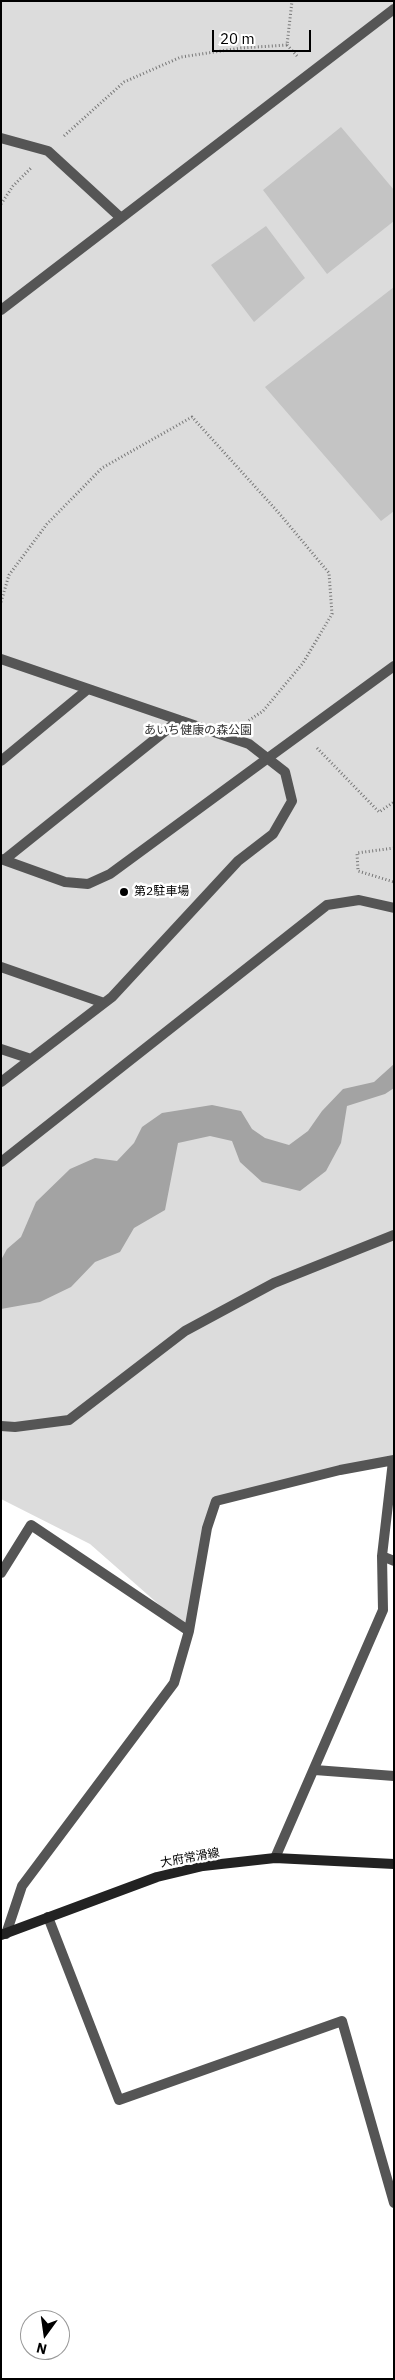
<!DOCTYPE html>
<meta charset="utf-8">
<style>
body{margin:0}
#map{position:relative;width:395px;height:2380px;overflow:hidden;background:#fff;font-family:"IBM Plex Sans",sans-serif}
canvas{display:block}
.frame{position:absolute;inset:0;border:2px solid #000;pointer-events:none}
.north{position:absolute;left:20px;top:2310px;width:50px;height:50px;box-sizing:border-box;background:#fff;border:1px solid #999;border-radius:50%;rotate:194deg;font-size:14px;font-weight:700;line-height:20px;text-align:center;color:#000}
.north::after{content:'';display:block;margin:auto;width:18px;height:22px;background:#000;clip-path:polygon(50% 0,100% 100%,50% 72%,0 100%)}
.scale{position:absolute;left:212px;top:30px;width:99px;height:22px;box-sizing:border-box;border:2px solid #000;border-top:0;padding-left:6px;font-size:15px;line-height:18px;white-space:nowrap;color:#000;-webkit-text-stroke:4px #fff;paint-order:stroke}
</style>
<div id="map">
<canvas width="395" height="2380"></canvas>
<div class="frame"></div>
<div class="north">N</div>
<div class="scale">20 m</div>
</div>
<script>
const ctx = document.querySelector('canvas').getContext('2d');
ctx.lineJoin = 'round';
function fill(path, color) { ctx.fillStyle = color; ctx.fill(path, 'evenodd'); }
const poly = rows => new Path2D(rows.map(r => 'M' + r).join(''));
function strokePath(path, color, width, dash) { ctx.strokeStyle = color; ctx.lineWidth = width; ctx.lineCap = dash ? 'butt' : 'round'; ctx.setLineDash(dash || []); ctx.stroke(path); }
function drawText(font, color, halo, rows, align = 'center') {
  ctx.font = font + ' "IBM Plex Sans","Noto Sans JP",sans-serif'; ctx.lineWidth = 5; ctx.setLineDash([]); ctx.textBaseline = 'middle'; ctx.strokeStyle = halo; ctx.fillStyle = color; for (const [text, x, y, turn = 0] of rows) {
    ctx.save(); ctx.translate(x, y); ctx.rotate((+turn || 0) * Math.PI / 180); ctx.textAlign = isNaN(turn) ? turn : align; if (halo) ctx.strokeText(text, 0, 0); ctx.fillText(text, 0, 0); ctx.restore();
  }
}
fill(poly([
 [1,1,394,1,394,1460,216,1501,189,1631,90,1544,1,1499]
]), '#dcdcdc');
fill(poly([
 [394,1064,394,1088,385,1094,347,1106,341,1143,326,1171,300,1191,262,1182,240,1162,232,1141,210,1136,178,1143,165,1210,134,1228,120,1252,95,1262,71,1287,40,1302,1,1309,1,1260,7,1249,21,1237,36,1202,70,1169,95,1158,117,1161,134,1143,142,1127,162,1113,212,1105,241,1111,252,1129,265,1138,289,1145,308,1131,322,1111,343,1089,374,1082]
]), '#a3a3a3');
fill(poly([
 [341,127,394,190,394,221,327,274,263,190],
 [266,226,305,278,254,322,211,265],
 [394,287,394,511,381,521,265,387]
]), '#c4c4c4');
strokePath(poly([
 [287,45,297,56],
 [64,136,124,82,181,57,241,48,287,45,292,1],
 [1,204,13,186,31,168],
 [1,602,9,575,47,524,102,468,192,417,278,512,329,573,332,614,303,663,263,711,248,721],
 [317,748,379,812,394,802],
 [394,848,357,853,358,871,394,882]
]), '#777', 3, [1, 2.5]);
strokePath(poly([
 [1,659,249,744,285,772,292,801,273,834,238,861,112,997,1,1082],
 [1,761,88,689],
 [1,859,65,882,88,884,110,874,268,758],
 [4,860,179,720],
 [1,967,104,1003],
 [1,1049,31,1059]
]), '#555', 10);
strokePath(poly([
 [1,138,48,151,121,218],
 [1,310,394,9],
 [268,758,394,666],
 [1,1162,327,905,359,900,394,908],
 [1,1426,15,1427,69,1420,185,1331,274,1283,394,1235]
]), '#555', 10);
strokePath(poly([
 [382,1556,394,1561],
 [1,1573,31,1525,189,1631],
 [315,1770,394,1776],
 [275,1858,383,1610,382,1556,393,1461],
 [48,1917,119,2100,342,2021,394,2203],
 [6,1934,22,1886,174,1683,189,1631,207,1528,216,1501,340,1470,394,1460]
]), '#555', 10);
strokePath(poly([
 [1,1935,157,1877,203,1866,275,1858,394,1864]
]), '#222', 10);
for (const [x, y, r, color] of [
 [124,892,5,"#000"]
]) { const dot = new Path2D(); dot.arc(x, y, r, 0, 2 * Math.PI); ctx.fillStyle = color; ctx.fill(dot); strokePath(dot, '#fff', 2); }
drawText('12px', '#333', '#fff', [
 ["あいち健康の森公園",198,731]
]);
drawText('12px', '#000', '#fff', [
 ["第2駐車場",134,892]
], 'left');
drawText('12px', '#000', '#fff', [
 ["大府常滑線",190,1858,-10]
]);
</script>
